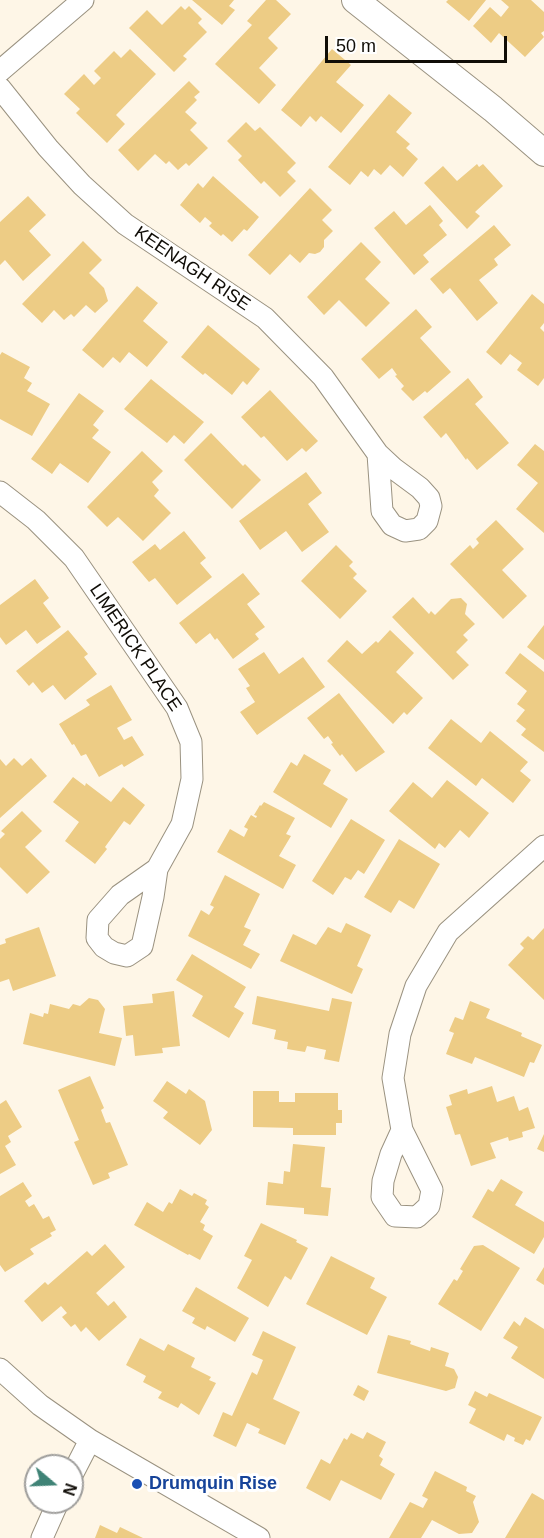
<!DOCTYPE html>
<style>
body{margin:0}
#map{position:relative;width:544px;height:1538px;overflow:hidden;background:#fef6e7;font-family:Helvetica,sans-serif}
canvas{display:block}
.north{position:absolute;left:24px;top:1454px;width:60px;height:60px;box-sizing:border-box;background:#fff;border:2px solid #9f9e9c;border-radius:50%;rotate:109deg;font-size:16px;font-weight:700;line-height:24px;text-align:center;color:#100d07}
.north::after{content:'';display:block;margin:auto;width:21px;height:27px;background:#3f8376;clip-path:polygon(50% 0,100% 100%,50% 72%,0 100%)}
.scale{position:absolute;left:325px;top:36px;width:182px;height:27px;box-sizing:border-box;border:3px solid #100d07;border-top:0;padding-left:8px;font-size:18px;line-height:21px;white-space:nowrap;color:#100d07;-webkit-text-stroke:4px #fff;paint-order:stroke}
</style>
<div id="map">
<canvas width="544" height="1538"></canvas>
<div class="north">N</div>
<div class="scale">50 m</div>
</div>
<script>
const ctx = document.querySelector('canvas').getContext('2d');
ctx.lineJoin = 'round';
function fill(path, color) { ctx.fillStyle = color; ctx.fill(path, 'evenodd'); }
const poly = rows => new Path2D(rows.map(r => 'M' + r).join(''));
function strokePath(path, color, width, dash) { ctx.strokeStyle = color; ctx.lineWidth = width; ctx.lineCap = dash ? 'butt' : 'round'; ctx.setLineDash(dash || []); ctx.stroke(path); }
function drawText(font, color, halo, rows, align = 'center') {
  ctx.font = font + ' Helvetica,sans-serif'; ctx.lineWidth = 6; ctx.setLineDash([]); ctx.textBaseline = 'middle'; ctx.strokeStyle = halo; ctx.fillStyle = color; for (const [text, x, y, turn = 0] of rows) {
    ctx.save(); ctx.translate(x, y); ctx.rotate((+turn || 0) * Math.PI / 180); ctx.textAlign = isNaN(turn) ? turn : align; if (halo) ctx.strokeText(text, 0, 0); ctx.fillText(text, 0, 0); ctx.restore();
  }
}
fill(poly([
 [192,0,234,0,229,6,235,10,222,25],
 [266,0,276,0,291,14,268,38,278,48,259,68,276,85,259,104,215,64,252,25,247,21],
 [448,0,486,0,469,21,446,2],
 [501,0,531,0,544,12,544,31,541,33,544,37,525,57,499,33,491,43,473,26,490,7,501,17,509,7],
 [181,6,185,10,189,6,202,19,198,23,207,32,183,56,187,59,174,72,129,28,147,10,162,25],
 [130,49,156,74,116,115,125,124,107,143,76,113,80,109,64,94,84,74,94,85,101,78,94,71,114,51,121,58],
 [332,49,351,65,336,82,364,105,341,133,321,116,316,122,310,116,301,127,281,110],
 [189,81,200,92,194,97,197,100,185,112,197,123,190,130,208,148,189,166,186,163,178,170,169,161,166,164,155,154,138,171,118,150],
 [389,94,412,113,396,132,410,144,406,148,418,159,403,177,390,165,381,175,374,169,368,177,361,171,350,185,328,167],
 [246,122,255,131,260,127,296,163,287,172,296,181,280,197,264,181,261,184,238,160,242,156,227,141],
 [477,164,479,167,483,164,503,186,475,212,480,216,467,229,424,183,443,166,457,181],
 [213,176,259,217,247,231,244,229,232,242,223,234,221,236,209,226,212,223,205,217,200,223,180,205,198,183,203,188],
 [310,188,332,210,322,220,333,231,324,240,324,247,320,252,315,254,309,253,300,263,290,254,270,275,248,255],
 [28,196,46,215,29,231,51,255,23,281,5,260,0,265,0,222],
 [430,205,443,221,439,225,447,235,423,255,429,262,414,275,374,228,394,211,406,225],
 [494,225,511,245,494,259,498,265,479,280,498,303,477,321,450,288,443,294,430,279],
 [83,241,102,260,89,273,104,288,108,301,95,313,86,305,74,317,71,314,64,320,54,310,42,323,22,304],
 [361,242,381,262,365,279,390,303,366,327,339,300,324,315,307,297],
 [137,286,158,303,143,321,168,342,147,367,129,352,120,363,113,357,103,368,82,350],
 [532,294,544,304,544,323,540,328,544,332,544,378,538,386,517,370,522,363,510,354,501,365,486,352],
 [416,309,432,327,420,338,451,372,427,393,425,391,413,401,401,389,404,386,395,376,397,375,392,368,379,379,361,359],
 [208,325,260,369,247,385,243,381,232,395,205,373,203,375,181,357],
 [2,352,30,367,24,378,32,383,27,391,50,404,32,436,0,419,0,355],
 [468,378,483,397,475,404,509,443,477,470,467,458,466,460,446,433,441,438,423,417],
 [151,379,204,422,184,444,174,435,167,443,124,409],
 [270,390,318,441,306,452,302,448,287,461,264,436,261,438,241,417],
 [79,393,104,411,93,425,99,430,92,438,111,452,88,483,60,463,52,474,31,459],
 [211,433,243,466,245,464,261,480,232,509,184,460],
 [535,444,544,451,544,533,516,509,538,483,517,465],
 [142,451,163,471,152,482,159,490,154,496,171,513,143,541,118,517,107,527,87,507],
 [306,472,322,493,308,504,329,532,302,552,286,531,260,550,239,521],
 [496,520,524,549,502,570,527,596,503,619,450,564,470,545,473,549,479,543,476,539],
 [184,531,206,558,200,563,212,577,177,605,155,578,149,582,132,562,155,544,160,550],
 [336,545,353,562,349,566,357,574,353,578,367,591,340,619,301,581],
 [243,573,260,594,247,604,265,627,255,634,259,639,233,659,217,638,215,640,210,633,196,644,179,623],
 [35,579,49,598,43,603,61,627,37,644,26,630,6,645,0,637,0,605],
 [413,597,429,614,431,611,435,615,451,599,461,598,467,604,465,614,475,624,463,635,468,640,456,652,469,665,453,680,392,617],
 [544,625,544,660,527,647],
 [68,630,88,654,84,657,97,674,65,700,53,685,42,693,33,682,29,686,16,671],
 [390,630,414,653,396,672,423,698,407,715,404,712,393,724,327,661,347,640,362,654,376,641,378,643],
 [264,652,279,674,303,657,325,687,257,735,240,712,255,702,246,688,250,686,238,669],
 [520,653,544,672,544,752,521,735,526,729,516,721,525,710,517,704,527,691,505,673],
 [111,685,132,720,117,728,124,740,132,736,144,755,124,767,122,764,99,777,86,754,81,756,74,744,72,745,59,724,90,705,86,700],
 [339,693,385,752,356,772,342,754,340,756,331,744,333,743,328,736,324,739,307,718],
 [451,719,481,743,490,731,528,762,520,771,531,780,513,803,482,778,476,786,428,748],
 [304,754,331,770,323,784,348,799,331,828,273,792,291,762,297,766],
 [14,758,22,766,31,758,47,776,0,818,0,759,6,766],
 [73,777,85,786,86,783,111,802,123,787,145,805,130,825,124,821,105,847,107,849,95,864,65,841,79,822,53,802],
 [447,780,489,813,469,838,460,830,445,848,439,843,435,849,389,811,413,782,432,798],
 [264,802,295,818,286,834,291,836,279,856,296,865,283,889,217,852,230,829,244,837,248,829,244,827,251,815,256,818,257,816,254,815,260,805,261,806],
 [22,811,42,831,25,847,50,872,27,894,0,867,0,839,5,834,1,831],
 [351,819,385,840,364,874,358,870,351,880,345,877,333,895,312,881],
 [399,839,440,864,414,909,399,900,391,913,364,897],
 [225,875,260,894,244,927,251,930,243,945,260,954,251,969,188,936,201,910,209,915,214,907,210,905],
 [346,923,371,935,357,966,363,969,352,994,280,961,293,934,316,945,328,927,341,933],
 [39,927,56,976,13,991,9,979,0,982,0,945,6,943,5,939],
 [544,928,544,1000,508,965,524,948,520,944,528,936,533,940],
 [192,954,246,987,234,1007,244,1013,229,1038,192,1016,203,996,176,980],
 [174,991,180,1046,162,1048,163,1053,135,1056,133,1035,126,1036,123,1006,153,1003,152,994],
 [257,996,329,1011,332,998,352,1002,339,1062,324,1059,326,1050,307,1046,305,1052,287,1049,288,1042,274,1039,276,1030,252,1024],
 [89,998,98,1000,105,1009,99,1033,122,1038,115,1066,23,1044,30,1013,43,1017,44,1013,48,1014,50,1004,69,1009,73,1004,80,1006],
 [470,1001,490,1009,486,1018,522,1033,521,1036,542,1045,534,1063,530,1062,524,1077,475,1057,472,1064,446,1054,454,1033,449,1031,455,1017,463,1020],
 [90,1076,104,1108,101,1110,106,1123,110,1122,128,1165,108,1173,110,1178,93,1185,74,1142,79,1140,58,1090],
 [167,1081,186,1094,189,1089,205,1101,212,1130,200,1145,163,1118,168,1112,153,1101],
 [492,1086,497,1102,514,1096,519,1111,528,1107,535,1128,522,1132,523,1137,509,1141,508,1137,490,1143,496,1158,471,1166,460,1134,455,1135,446,1107,452,1105,449,1095,467,1089,468,1094],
 [253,1091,279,1091,279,1102,295,1102,295,1093,338,1093,338,1110,342,1110,342,1123,336,1123,336,1135,293,1135,293,1128,253,1127],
 [6,1100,22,1127,8,1136,11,1142,5,1146,16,1165,0,1174,0,1104],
 [544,1134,544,1152,537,1149],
 [293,1144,325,1147,321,1187,331,1188,328,1216,304,1214,304,1208,266,1205,268,1182,283,1184,284,1171,290,1172],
 [501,1179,523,1192,515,1205,544,1222,544,1237,534,1254,472,1217,488,1189,493,1192],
 [23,1182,32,1196,25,1201,29,1207,34,1204,43,1219,49,1216,56,1230,50,1233,52,1236,30,1249,34,1254,5,1272,0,1265,0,1196],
 [180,1189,192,1196,194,1193,207,1200,205,1204,209,1207,200,1222,205,1225,203,1230,213,1236,200,1260,189,1254,188,1255,134,1225,147,1202,163,1212,169,1202,172,1204],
 [261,1223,297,1240,296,1242,308,1248,291,1280,285,1276,268,1307,237,1288,252,1260,244,1256],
 [105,1244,125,1267,96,1293,108,1306,114,1301,127,1317,99,1341,86,1327,81,1332,75,1324,71,1327,62,1317,67,1313,61,1306,42,1322,24,1301,45,1282,48,1285,87,1251,92,1256],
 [483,1245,520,1268,481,1331,438,1304,454,1279,457,1281,463,1271,460,1269,474,1246],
 [331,1256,375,1278,370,1288,387,1297,367,1335,306,1304],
 [544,1267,544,1285,536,1280],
 [196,1287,249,1318,235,1342,207,1326,205,1330,192,1323,195,1318,182,1311],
 [525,1317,544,1329,544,1379,511,1358,518,1347,503,1338,514,1321,520,1326],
 [263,1331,296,1347,273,1399,300,1412,285,1445,258,1433,260,1429,247,1423,236,1447,213,1436,223,1412,232,1416,252,1372,257,1375,263,1360,252,1355],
 [388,1335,411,1341,410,1344,430,1351,431,1347,449,1353,445,1366,454,1369,458,1377,455,1388,446,1391,377,1373],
 [140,1338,164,1351,168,1344,195,1358,191,1367,211,1377,209,1380,216,1383,199,1415,181,1403,178,1408,158,1398,162,1392,143,1382,146,1376,126,1365],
 [358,1385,369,1391,364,1401,353,1395],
 [475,1391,487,1397,489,1393,542,1417,530,1441,526,1439,523,1445,514,1441,515,1438,507,1434,504,1441,469,1423,476,1409,468,1405],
 [367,1432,386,1442,379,1456,383,1459,380,1465,395,1474,381,1500,341,1480,330,1501,306,1488,321,1459,330,1464,344,1438,347,1440,351,1433,363,1439],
 [435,1471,467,1487,466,1491,476,1496,473,1502,479,1522,472,1533,459,1534,432,1520,421,1538,389,1538,410,1502,423,1508,428,1499,422,1496],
 [532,1493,544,1500,544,1538,505,1538],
 [100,1525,117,1533,120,1527,143,1538,95,1538]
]), '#edcc85');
const minor = poly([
 [0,71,83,0],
 [0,88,48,148,82,185,125,224,265,318,323,377,378,454,393,468,420,488,429,498,431,506,427,521,419,529,405,531,392,525,382,511,378,454],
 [0,492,36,520,74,558,177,708,191,742,192,779,182,824,157,869,153,897,142,946,127,956,114,953,104,947,97,938,98,920,120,895,157,869],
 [402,1130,391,1154,383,1181,382,1197,395,1216,417,1217,429,1206,432,1190,402,1130,393,1078,400,1034,416,986,448,932,544,846],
 [0,1369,40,1405,90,1440,259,1538],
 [72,1475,90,1440],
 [42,1538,58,1502]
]);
const tertiary = poly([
 [355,0,493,109,544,153]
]);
strokePath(minor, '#9a9280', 23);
strokePath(tertiary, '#9a9280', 28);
strokePath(minor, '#fff', 21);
strokePath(tertiary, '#fff', 26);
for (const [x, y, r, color] of [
 [137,1484,6,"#1a4fb4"]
]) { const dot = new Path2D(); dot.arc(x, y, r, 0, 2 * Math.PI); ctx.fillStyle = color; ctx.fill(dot); strokePath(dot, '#fff', 2); }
drawText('18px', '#100d07', '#fff', [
 ["KEENAGH RISE",192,269,34],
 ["LIMERICK PLACE",135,648,56]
]);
drawText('bold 18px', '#164399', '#fff', [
 ["Drumquin Rise",149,1484]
], 'left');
</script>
